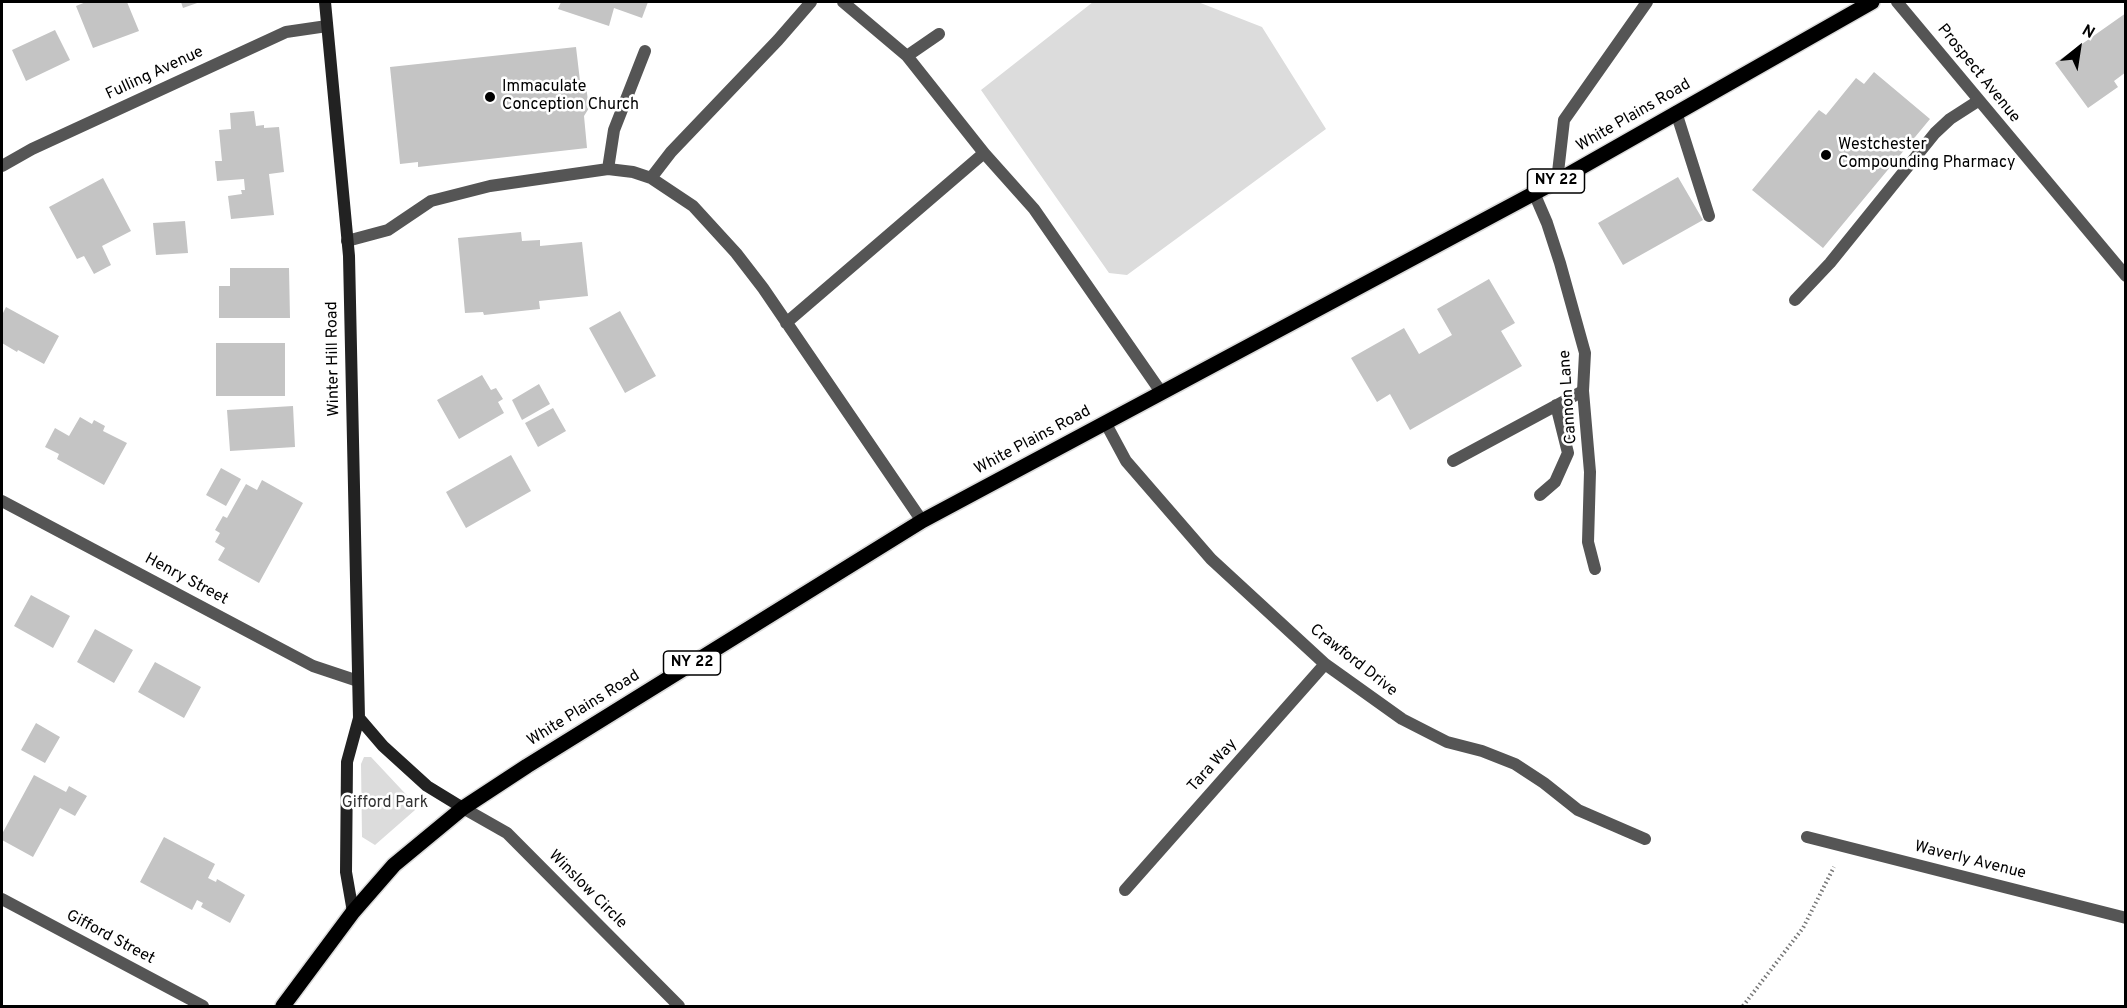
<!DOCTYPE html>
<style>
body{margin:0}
#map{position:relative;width:2127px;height:1008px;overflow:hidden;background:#fff;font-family:Overpass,sans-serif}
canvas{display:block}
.frame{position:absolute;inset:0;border:3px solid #000;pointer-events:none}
.north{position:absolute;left:2049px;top:18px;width:60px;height:60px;-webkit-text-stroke:4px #fff;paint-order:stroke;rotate:30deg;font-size:16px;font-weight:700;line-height:24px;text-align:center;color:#000}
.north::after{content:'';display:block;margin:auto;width:21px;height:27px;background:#000;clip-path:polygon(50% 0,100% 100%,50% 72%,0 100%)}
</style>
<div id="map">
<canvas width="2127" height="1008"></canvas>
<div class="frame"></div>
<div class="north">N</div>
</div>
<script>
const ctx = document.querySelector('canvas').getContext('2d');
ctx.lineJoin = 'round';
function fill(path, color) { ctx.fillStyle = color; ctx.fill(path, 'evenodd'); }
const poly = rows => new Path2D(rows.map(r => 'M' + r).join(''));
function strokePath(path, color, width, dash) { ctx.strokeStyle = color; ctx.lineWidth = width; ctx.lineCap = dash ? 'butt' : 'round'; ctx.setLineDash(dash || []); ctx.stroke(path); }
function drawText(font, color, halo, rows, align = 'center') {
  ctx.font = font + ' Overpass,sans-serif'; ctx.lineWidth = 5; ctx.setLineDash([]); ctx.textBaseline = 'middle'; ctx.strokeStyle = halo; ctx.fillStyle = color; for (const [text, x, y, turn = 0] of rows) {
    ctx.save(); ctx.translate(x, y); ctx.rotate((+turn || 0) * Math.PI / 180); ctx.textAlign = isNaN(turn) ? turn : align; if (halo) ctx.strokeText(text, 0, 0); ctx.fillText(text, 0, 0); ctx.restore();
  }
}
fill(poly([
 [1093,2,1198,2,1262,27,1326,129,1127,275,1109,273,981,90],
 [364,757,371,757,415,804,415,810,375,845,362,837,361,764]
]), '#dcdcdc');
fill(poly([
 [86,2,127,2,139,31,93,48,76,6],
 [181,2,200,2,183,8],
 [561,2,648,2,642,18,614,8,609,26,558,9],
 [2126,13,2126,72,2114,81,2118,87,2088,108,2055,63],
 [55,30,70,60,26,81,12,50],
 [576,47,580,81,586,86,589,108,584,116,587,148,418,167,418,162,400,164,390,67],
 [1874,72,1930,119,1823,248,1752,190,1819,110,1826,115,1856,78,1864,84],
 [254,111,256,126,264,125,264,128,279,127,284,172,269,174,274,215,231,219,228,196,242,194,241,190,245,190,244,179,217,181,215,161,222,161,219,130,231,129,230,113],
 [1678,177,1703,220,1623,265,1598,223],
 [103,178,131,231,102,246,111,265,94,274,84,256,77,259,49,207],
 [185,221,188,253,156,255,153,223],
 [521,232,522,241,540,240,540,246,582,242,588,296,539,301,540,309,484,315,483,312,465,313,458,238],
 [230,268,289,268,290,318,219,318,219,286,230,286],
 [1489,279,1515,323,1501,331,1522,366,1410,430,1390,394,1377,402,1351,358,1404,328,1419,354,1452,335,1437,309],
 [6,307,59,336,44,364,18,350,17,352,2,343,2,315],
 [620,311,656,376,625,393,589,328],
 [216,343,285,343,285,396,216,396],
 [482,375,491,390,496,388,503,399,498,402,504,413,459,439,437,400],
 [539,384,550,404,522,420,512,400],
 [293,406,295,447,230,451,227,410],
 [553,408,566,431,538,447,525,423],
 [80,417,92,424,94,420,105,426,103,431,127,443,104,485,57,459,59,454,45,447,55,428,69,436],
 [511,455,531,491,466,528,446,492],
 [221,468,241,479,226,506,206,495],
 [262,480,303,503,259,583,218,560,225,548,215,542,220,533,215,530,223,516,227,518,246,484,257,490],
 [31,595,70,616,53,648,14,626],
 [95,629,133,650,114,683,77,662],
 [155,662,201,687,184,718,138,692],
 [36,723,60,737,45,763,21,750],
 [34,775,66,792,69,786,87,796,75,816,60,808,33,857,2,840,2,834],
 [164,837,215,864,208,878,216,882,217,879,245,895,230,923,201,907,203,903,197,900,192,910,140,882]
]), '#c4c4c4');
const primary = poly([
 [283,1006,353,912,394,865,463,808,527,766,922,521,1557,181,1872,2]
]);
strokePath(primary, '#dbdbdb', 18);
strokePath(poly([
 [1743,1006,1803,928,1834,867]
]), '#777', 4, [1.5, 3]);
strokePath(poly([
 [811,2,778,40,671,152,651,178,693,206,736,253,763,288,922,521],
 [843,2,907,56,984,153,1034,209,1161,392],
 [907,56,939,34],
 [1676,112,1709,216],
 [608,169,614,130,645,51],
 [347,241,388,230,431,201,490,186,608,169,633,172,651,178],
 [1795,300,1830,263,1935,133,1950,119,1978,101],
 [786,323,984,153],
 [1453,461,1583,391],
 [1540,495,1555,482,1568,453,1556,405]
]), '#555', 12);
strokePath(poly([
 [1897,2,2126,276],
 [2,166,32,149,286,32,327,26],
 [1557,181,1564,120,1647,2],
 [1534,193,1547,223,1560,263,1585,353,1583,391,1590,472,1588,542,1595,569],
 [1105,422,1126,461,1211,559,1325,664,1402,719,1447,742,1482,751,1515,764,1544,783,1578,810,1645,839],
 [2,501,313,666,358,681],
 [463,808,507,833,679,1006],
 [1807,837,2126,918],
 [1125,890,1325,664],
 [2,899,203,1006]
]), '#555', 12);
strokePath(poly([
 [325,2,349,256,359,718,347,762,346,872,353,912],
 [359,718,383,746,427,786,463,808]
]), '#222', 12);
strokePath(primary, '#000', 15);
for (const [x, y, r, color] of [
 [490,97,6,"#000"],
 [1826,155,6,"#000"]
]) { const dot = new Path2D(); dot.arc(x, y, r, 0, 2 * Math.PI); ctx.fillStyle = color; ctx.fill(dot); strokePath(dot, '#fff', 2); }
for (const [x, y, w] of [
 [1556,181,57],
 [692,663,57]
]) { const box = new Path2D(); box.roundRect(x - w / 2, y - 12, w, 24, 4.5); ctx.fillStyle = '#fff'; ctx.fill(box); strokePath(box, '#000', 1.5); }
drawText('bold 15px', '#000', null, [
 ["NY 22",1556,181],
 ["NY 22",692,663]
]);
drawText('16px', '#000', '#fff', [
 ["Fulling Avenue",155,74,-25],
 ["Prospect Avenue",1978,74,51],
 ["White Plains Road",1634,116,-30],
 ["Winter Hill Road",334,359,-91],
 ["Cannon Lane",1569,397,-94],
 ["White Plains Road",1033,441,-28],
 ["Henry Street",186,580,28],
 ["Crawford Drive",1353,661,38],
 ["White Plains Road",584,709,-32],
 ["Tara Way",1213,766,-48],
 ["Waverly Avenue",1970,861,14],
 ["Winslow Circle",587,890,45],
 ["Gifford Street",110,938,28]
]);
drawText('16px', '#000', '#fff', [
 ["Immaculate",502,88],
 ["Conception Church",502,106],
 ["Westchester",1838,146],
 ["Compounding Pharmacy",1838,164]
], 'left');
drawText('16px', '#333', '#fff', [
 ["Gifford Park",385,804]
]);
</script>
